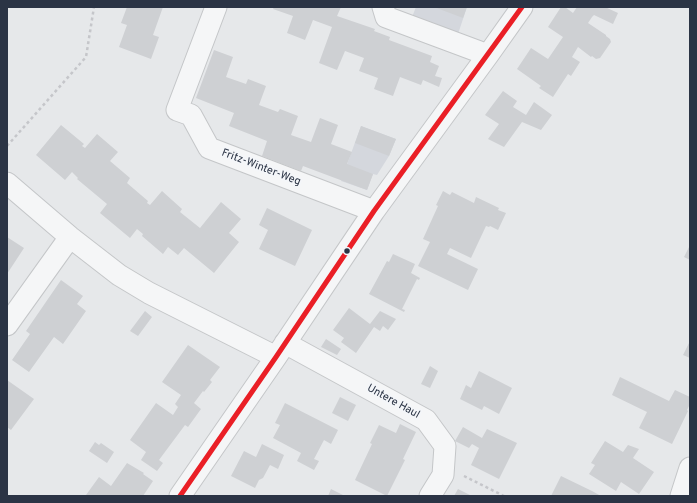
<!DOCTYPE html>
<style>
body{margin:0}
#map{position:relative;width:697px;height:503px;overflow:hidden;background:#e6e8ea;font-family:Overpass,sans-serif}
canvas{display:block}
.frame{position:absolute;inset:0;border:8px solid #2b3445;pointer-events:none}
</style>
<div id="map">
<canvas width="697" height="503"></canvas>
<div class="frame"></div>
</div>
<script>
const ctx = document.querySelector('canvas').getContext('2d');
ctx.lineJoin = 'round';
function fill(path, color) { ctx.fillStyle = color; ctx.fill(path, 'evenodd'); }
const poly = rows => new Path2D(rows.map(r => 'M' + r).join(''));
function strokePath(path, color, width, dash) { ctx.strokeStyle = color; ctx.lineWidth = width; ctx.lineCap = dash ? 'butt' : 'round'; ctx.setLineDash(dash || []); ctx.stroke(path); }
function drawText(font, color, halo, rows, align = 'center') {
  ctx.font = font + ' Overpass,sans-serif'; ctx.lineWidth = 4; ctx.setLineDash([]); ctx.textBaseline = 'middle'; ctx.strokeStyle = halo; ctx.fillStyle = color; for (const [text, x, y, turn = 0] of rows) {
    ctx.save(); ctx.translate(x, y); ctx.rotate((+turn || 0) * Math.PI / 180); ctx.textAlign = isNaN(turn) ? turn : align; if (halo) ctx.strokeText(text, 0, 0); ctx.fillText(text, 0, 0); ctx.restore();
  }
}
fill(poly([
 [416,7,467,7,458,34,412,17],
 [361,126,396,139,389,156,377,175,373,174,367,190,341,181]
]), '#d4d7dd');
fill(poly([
 [127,7,163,7,153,35,159,37,151,59,119,47,127,25,121,23],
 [274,7,341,7,337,16,375,29,374,31,390,37,389,40,432,56,430,62,439,66,435,76,442,78,439,87,423,80,421,85,400,77,393,96,374,89,378,78,359,71,364,58,345,51,337,70,319,63,332,27,313,20,305,40,287,33,293,16,273,9],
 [434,7,467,7,463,18],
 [561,7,565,7,573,13,577,7,605,7,618,13,613,24,594,15,592,17,588,23,606,35,606,36,610,39,611,42,600,58,596,59,592,56,591,57,578,47,572,57,580,62,571,76,568,74,553,97,539,88,541,86,517,69,531,48,548,59,563,37,548,27],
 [214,50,233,57,226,77,246,84,248,79,266,86,259,105,278,112,280,109,298,116,291,135,311,142,320,118,338,125,331,144,352,152,347,164,373,174,367,190,303,166,301,171,262,156,267,141,229,126,234,113,196,98],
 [503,91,517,101,513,107,526,115,534,102,552,115,541,130,522,122,504,147,488,139,499,124,485,115],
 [61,125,84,144,82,146,85,148,97,134,118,152,110,161,130,178,127,183,148,201,147,203,150,205,162,191,182,209,180,212,200,228,221,202,241,219,229,233,239,242,214,273,184,248,178,255,168,247,163,254,142,236,143,234,137,229,130,238,100,213,107,204,77,179,78,178,72,172,65,180,36,155],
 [361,126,396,139,389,156,355,143],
 [443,191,450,195,452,192,474,203,476,197,499,208,498,210,506,213,498,230,490,226,489,227,486,226,471,258,450,248,447,254,478,269,468,290,418,266,430,242,423,239,438,206,436,205],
 [267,208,312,230,295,266,259,249,268,230,259,225],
 [7,237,24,248,7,274],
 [690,245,690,260,684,257],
 [393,254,415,264,411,273,420,278,419,280,417,279,402,309,405,310,404,312,369,294,387,261,389,262],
 [61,280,83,296,77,304,86,311,63,344,54,337,29,372,12,360,30,334,26,331],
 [349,308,370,324,380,311,396,319,388,330,383,326,380,331,374,327,356,353,341,342,344,338,333,330],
 [145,311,152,317,138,336,130,331],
 [326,339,341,349,337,355,321,347],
 [690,341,690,358,683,355],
 [188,345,220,367,210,380,212,382,204,392,203,391,194,403,201,409,188,427,185,425,159,460,163,463,157,471,141,460,146,452,130,440,156,403,173,415,178,407,175,404,181,395,162,382],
 [430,366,438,371,430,388,421,384],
 [479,371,512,388,499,414,484,406,482,410,460,399,466,385,471,388],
 [620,377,669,401,675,390,690,397,690,404,687,410,688,411,672,444,639,428,647,412,612,395],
 [7,380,34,399,11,430,7,427],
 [340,397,356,405,348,421,332,413],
 [285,403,338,430,331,444,324,440,314,459,319,461,314,470,297,461,301,453,273,438,280,425,275,423],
 [400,424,416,432,403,459,405,460,387,496,355,480,372,444,370,443,379,425,396,433],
 [463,427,482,438,487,429,517,443,499,479,471,465,479,448,472,444,469,448,455,441],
 [605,441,623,452,628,445,639,449,633,458,654,472,639,494,621,482,616,491,589,474,595,465,591,463],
 [95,442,99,445,101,443,114,452,107,463,89,451],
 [262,444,284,455,278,469,270,465,263,478,259,480,255,488,231,476,244,451,256,457],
 [127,463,144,473,143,474,153,481,143,496,86,495,99,477,111,486],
 [561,476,592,491,601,496,551,496],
 [331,489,345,496,328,496],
 [458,489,472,496,454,496]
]), '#ced0d3');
const minor = poly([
 [216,7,177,110,191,115,209,148,374,211],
 [383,7,386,17,488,55],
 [7,183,70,237,119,275,149,293,276,357],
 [7,325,70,237],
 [285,343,426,420,445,446,443,475,430,496],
 [180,496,276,357,374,211,488,55,522,7],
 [681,496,690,468]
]);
strokePath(minor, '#c4c6c8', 23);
strokePath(poly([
 [7,146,86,57,94,7],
 [464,476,504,496]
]), '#c5c6ca', 2.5, [3, 3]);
strokePath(minor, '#f5f6f7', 21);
strokePath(poly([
 [180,496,276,357,374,211,522,7]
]), '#ea1f26', 5);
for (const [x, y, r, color] of [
 [347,251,3.5,"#2b3445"]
]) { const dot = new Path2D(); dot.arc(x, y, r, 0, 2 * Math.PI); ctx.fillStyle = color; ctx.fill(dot); strokePath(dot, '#f4f6f9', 1.5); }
drawText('11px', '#2b3445', '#f4f6f9', [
 ["Fritz-Winter-Weg",261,168,21],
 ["Untere Haul",393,402,29]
]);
</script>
